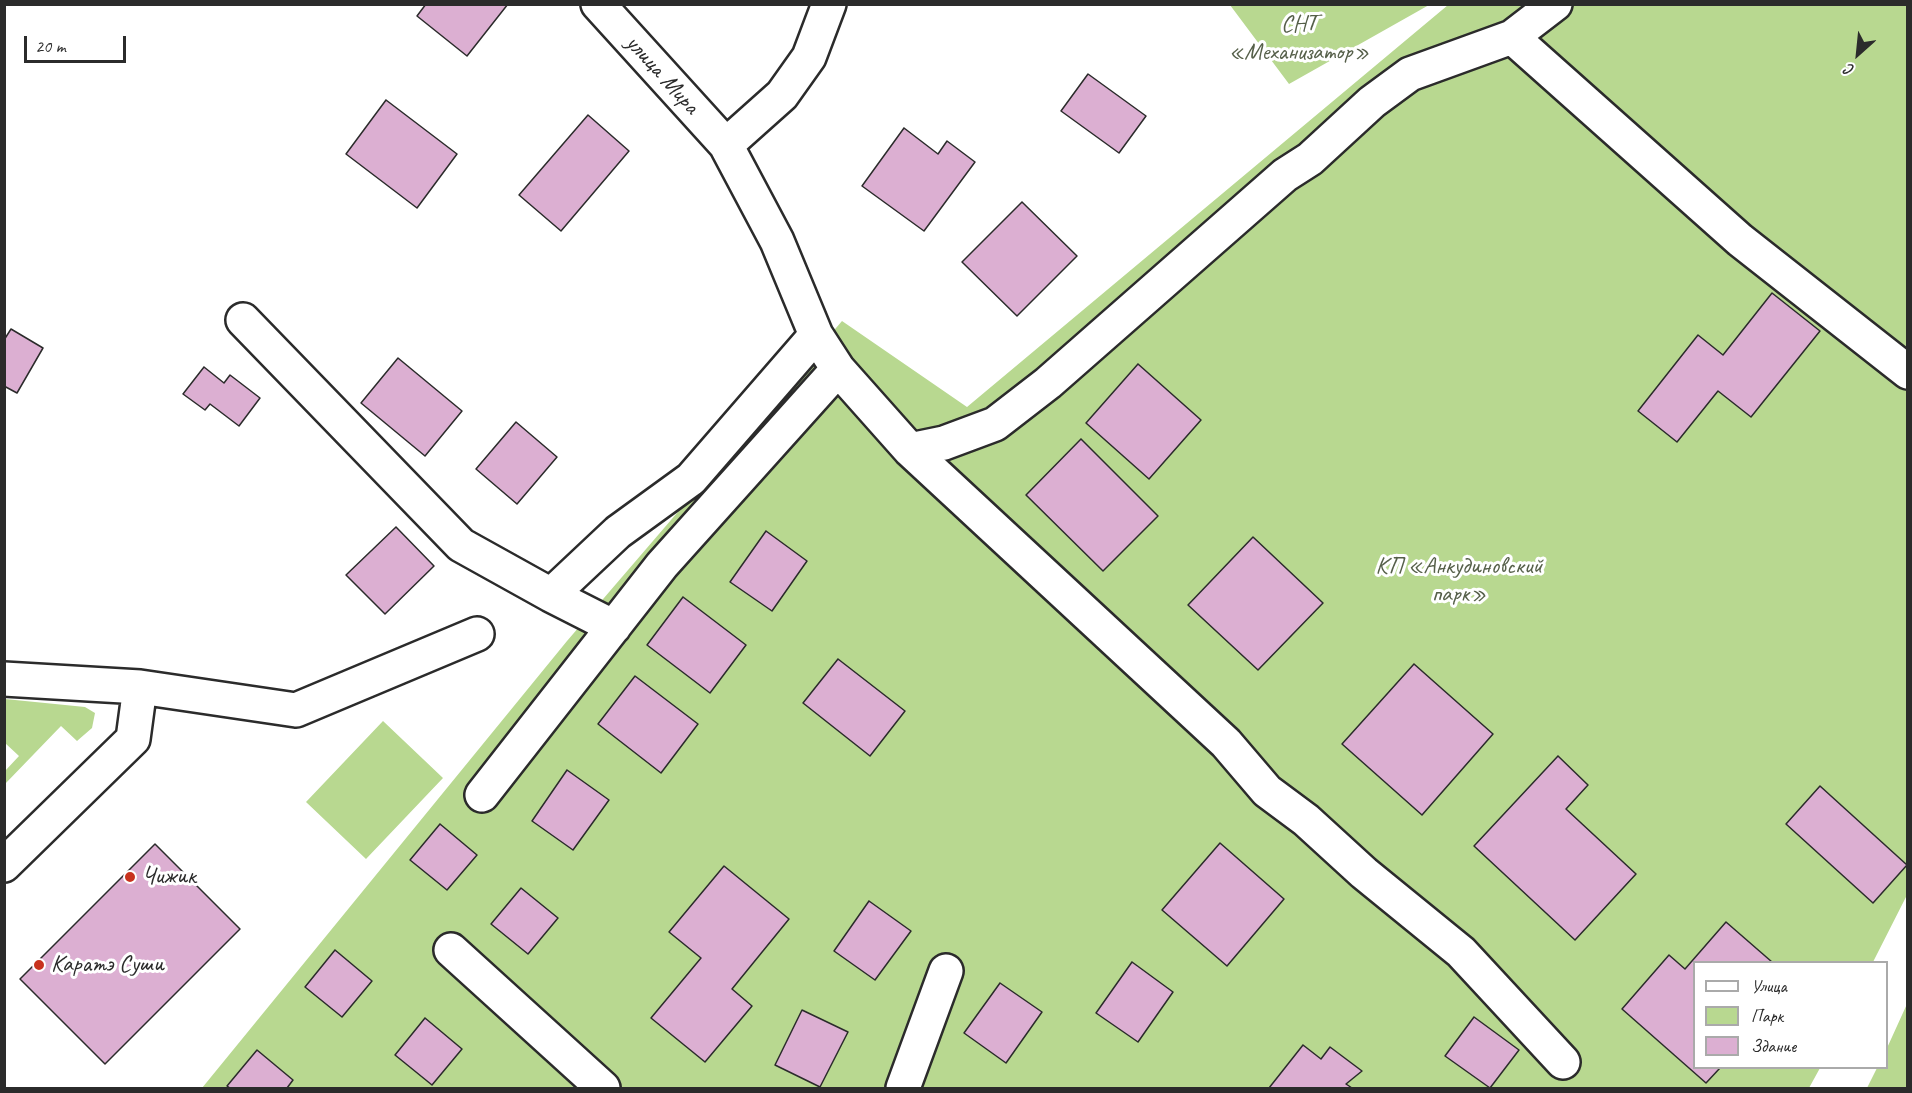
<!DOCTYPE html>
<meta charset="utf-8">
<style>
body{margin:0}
#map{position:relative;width:1912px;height:1093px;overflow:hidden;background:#fff;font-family:Caveat,sans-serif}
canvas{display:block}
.frame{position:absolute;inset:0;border:6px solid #2b2b2b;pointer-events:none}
.legend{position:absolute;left:1693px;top:961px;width:195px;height:108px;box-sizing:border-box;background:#fff;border:2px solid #aaa;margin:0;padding:8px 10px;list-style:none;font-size:18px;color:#2b2b2b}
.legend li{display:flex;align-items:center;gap:12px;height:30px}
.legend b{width:30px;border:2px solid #aaa}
.north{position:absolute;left:1828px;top:24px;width:60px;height:60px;-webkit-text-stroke:4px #fff;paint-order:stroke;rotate:207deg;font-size:16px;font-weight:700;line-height:24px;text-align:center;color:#2b2b2b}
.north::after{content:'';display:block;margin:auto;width:21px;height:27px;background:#2b2b2b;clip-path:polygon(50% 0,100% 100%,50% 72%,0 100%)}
.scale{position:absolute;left:24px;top:36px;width:102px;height:27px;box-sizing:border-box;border:3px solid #2b2b2b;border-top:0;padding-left:8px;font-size:18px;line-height:21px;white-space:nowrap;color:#2b2b2b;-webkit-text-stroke:4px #fff;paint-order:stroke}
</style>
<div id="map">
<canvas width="1912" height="1093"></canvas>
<div class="frame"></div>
<ul class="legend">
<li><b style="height:8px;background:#fff"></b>Улица</li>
<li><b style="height:16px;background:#b8d890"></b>Парк</li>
<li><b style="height:16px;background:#dcafd2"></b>Здание</li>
</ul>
<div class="north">С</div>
<div class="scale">20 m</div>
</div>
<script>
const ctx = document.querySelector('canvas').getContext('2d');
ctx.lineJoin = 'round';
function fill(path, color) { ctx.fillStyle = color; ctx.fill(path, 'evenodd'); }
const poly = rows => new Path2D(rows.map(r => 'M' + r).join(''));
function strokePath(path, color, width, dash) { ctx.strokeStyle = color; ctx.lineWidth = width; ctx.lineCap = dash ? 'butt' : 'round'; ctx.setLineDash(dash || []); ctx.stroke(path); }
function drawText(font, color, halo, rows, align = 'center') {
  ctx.font = font + ' Caveat,sans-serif'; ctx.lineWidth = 6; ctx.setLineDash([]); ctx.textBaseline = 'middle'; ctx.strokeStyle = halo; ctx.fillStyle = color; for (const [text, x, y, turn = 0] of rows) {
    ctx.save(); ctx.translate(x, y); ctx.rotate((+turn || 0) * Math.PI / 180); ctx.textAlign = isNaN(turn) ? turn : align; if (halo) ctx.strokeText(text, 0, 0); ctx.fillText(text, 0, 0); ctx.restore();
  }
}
fill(poly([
 [1230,5,1429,5,1289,84],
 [1448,5,1907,5,1907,895,1873,962,1694,962,1694,1068,1820,1068,1809,1088,202,1088,567,641,842,321,967,407],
 [5,699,85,707,95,713,92,728,77,741,61,726,5,784,5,771,19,756,5,743],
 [383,721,443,778,366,859,306,802],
 [1907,1004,1907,1088,1867,1088,1877,1068,1886,1068,1887,1048]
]), '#b8d890');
const building = poly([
 [426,4,508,4,467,56,417,16,426,4],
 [1088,74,1146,116,1119,153,1061,111,1088,74],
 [386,100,457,154,417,208,346,154,386,100],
 [588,115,629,151,561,231,519,195,588,115],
 [904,128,938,154,947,141,975,162,924,231,862,186,904,128],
 [1022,202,1077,256,1017,316,962,262,1022,202],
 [1772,293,1820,331,1751,417,1718,391,1677,442,1638,411,1698,335,1723,355,1772,293],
 [11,329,43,348,17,393,4,386,4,340,11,329],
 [398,358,462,411,425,456,361,403,398,358],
 [1138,364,1201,420,1149,479,1086,423,1138,364],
 [204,367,224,383,230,375,260,398,239,426,210,404,205,410,183,394,204,367],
 [516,422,557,457,517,504,476,469,516,422],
 [1081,439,1158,516,1103,571,1026,495,1081,439],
 [396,527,434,566,385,614,346,575,396,527],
 [766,531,807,561,772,611,730,582,766,531],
 [1253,537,1323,603,1258,670,1188,605,1253,537],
 [683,597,746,645,710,693,647,645,683,597],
 [838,659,905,711,870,756,803,703,838,659],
 [1414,664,1493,734,1422,815,1342,744,1414,664],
 [635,676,698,724,661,773,598,724,635,676],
 [1558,756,1588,785,1566,809,1636,874,1575,940,1474,846,1558,756],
 [567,770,609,800,573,850,532,821,567,770],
 [1820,786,1907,865,1873,903,1786,824,1820,786],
 [440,824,477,855,447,890,410,860,440,824],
 [1220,843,1284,899,1227,966,1162,910,1220,843],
 [155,844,240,929,105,1064,20,979,155,844],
 [724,866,789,919,732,989,752,1006,705,1062,651,1018,701,958,669,932,724,866],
 [521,888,558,918,528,954,491,924,521,888],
 [869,901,911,931,875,980,834,951,869,901],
 [1726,922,1772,962,1694,962,1694,1068,1720,1068,1706,1083,1622,1009,1669,955,1685,969,1726,922],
 [335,950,372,981,342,1017,305,987,335,950],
 [1132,962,1173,992,1138,1042,1096,1013,1132,962],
 [1000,983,1042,1012,1006,1063,964,1033,1000,983],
 [802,1010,848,1032,820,1087,775,1065,802,1010],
 [1474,1017,1519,1050,1490,1088,1445,1056,1474,1017],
 [425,1018,462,1049,432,1085,395,1055,425,1018],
 [1303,1045,1321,1059,1330,1047,1362,1071,1346,1084,1352,1088,1269,1088,1303,1045],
 [257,1050,293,1080,287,1088,230,1088,227,1086,257,1050]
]);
fill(building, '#dcafd2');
strokePath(building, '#2b2b2b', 1.5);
const minor = poly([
 [598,4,726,145,777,241,816,335,838,369,910,450,1226,743,1267,791,1306,820,1364,873,1461,952,1563,1062],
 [1512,37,1740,240,1908,372],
 [726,145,782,95,809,57,829,4],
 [243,320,461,545,551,595,618,532,691,479,816,335],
 [910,450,944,443,995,424,1048,383,1285,175,1310,159,1372,102,1410,74,1512,37,1555,4],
 [551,595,614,627],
 [4,679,140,687,296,710,477,634],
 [482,795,662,565,838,369],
 [4,865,133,739,140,687],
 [451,950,603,1088],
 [903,1088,946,971]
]);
strokePath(minor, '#2b2b2b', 38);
strokePath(minor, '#fff', 33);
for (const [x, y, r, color] of [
 [130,877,6,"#c8321e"],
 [39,965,6,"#c8321e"]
]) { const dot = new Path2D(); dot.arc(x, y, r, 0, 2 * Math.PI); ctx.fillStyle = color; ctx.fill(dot); strokePath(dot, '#fff', 2); }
drawText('24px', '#555f49', '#fff', [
 ["СНТ",1299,25],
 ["«Механизатор»",1299,53],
 ["КП «Анкудиновский",1459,567],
 ["парк»",1459,595]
]);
drawText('24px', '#2b2b2b', '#fff', [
 ["улица Мира",662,75,48]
]);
drawText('24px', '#2b2b2b', '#fff', [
 ["Чижик",142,877],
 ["Каратэ Суши",51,965]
], 'left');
</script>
